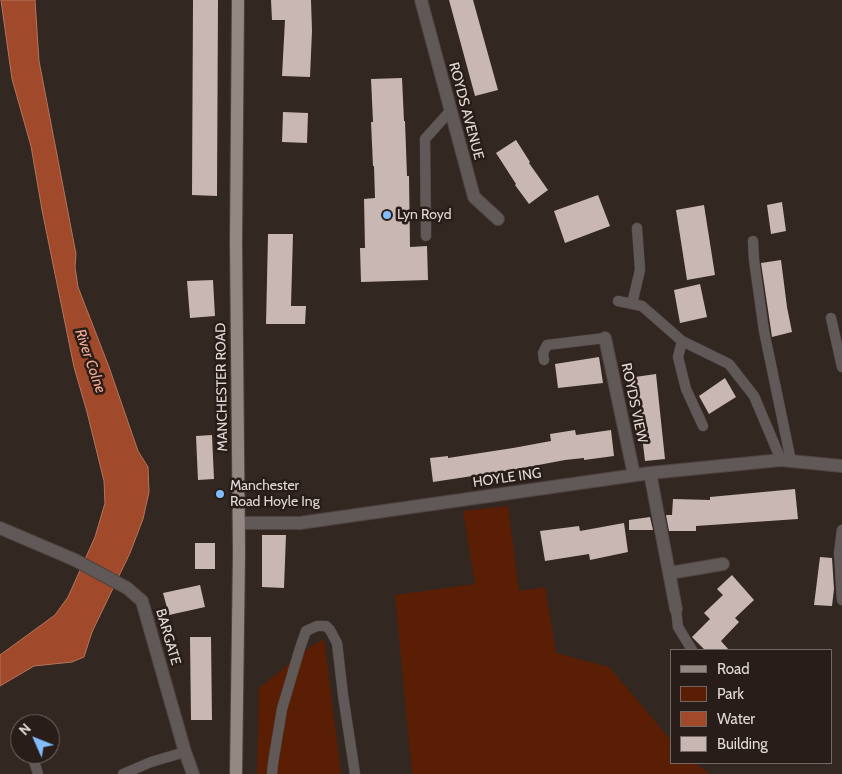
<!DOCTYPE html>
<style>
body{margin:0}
#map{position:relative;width:842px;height:774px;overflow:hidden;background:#332722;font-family:Cabin,sans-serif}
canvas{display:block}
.legend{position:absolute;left:670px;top:649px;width:162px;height:115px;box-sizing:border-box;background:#291d19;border:1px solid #736865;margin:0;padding:6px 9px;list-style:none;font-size:15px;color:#e1d9d6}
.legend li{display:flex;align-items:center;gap:10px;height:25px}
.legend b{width:25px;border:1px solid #736865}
.north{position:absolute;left:10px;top:714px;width:50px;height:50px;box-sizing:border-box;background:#291d19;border:1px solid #736865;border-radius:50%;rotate:314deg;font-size:14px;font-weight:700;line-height:20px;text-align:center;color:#e1d9d6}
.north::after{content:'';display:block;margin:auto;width:18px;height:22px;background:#81bdfa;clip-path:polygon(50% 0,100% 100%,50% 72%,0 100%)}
</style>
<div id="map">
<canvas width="842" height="774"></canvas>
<ul class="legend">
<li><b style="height:6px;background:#958883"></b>Road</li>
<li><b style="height:14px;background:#5a1e05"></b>Park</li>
<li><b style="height:14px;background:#a14a2b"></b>Water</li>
<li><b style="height:14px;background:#c8b7b2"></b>Building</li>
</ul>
<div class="north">N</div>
</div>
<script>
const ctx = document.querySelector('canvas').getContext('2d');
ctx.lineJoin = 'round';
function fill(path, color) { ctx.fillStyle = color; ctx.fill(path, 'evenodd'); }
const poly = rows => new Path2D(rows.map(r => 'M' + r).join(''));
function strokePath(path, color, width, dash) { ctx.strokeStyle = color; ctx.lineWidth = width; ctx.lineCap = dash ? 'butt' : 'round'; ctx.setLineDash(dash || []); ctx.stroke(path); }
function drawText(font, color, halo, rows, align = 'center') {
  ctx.font = font + ' Cabin,sans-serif'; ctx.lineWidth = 5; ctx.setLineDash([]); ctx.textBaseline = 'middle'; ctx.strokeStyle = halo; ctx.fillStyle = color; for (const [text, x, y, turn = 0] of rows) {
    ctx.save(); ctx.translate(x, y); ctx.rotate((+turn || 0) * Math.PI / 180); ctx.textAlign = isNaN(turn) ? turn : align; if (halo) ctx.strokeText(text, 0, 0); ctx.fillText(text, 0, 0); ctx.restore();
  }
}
fill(poly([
 [508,506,519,591,545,587,556,653,609,667,671,740,671,763,695,763,710,774,412,774,395,595,475,584,463,511],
 [324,639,341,774,257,774,259,688,310,647]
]), '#5a1e05');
const water = poly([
 [1,0,35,0,39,61,76,254,75,267,78,287,109,367,138,451,148,467,149,492,143,519,130,553,92,632,84,657,72,662,34,666,0,686,0,655,55,615,68,597,95,537,105,503,104,481,87,412,74,367,42,210,31,146,12,79,1,0]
]);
fill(water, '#a14a2b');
strokePath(water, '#b4755e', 1);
fill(poly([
 [193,0,218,0,217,196,192,195],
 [271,0,311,0,312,31,310,77,282,76,285,20,272,20],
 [449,0,473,0,498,90,475,96],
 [402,78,404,121,405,121,407,176,409,176,410,247,427,246,428,280,361,282,360,248,365,248,364,199,375,198,374,166,373,166,371,122,373,122,371,79],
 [283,112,308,113,307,143,282,142],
 [516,140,530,162,529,163,548,190,529,204,515,185,516,184,496,153],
 [598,195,610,226,565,243,554,211],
 [782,202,786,231,771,234,767,205],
 [704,205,715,275,687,280,676,210],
 [268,234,293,234,291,306,306,306,305,324,266,324],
 [781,260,787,307,792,332,772,337,761,263],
 [213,280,215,316,190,318,187,281],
 [700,284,707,317,680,323,674,290],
 [599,357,603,383,558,388,555,364],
 [656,374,665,459,645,461,635,377],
 [725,378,736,397,709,414,699,396],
 [575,430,576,435,611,430,614,456,584,460,584,458,565,460,512,470,433,482,430,458,448,456,448,458,513,448,551,441,550,434],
 [212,435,214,479,198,480,196,436],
 [795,489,798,519,696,526,696,531,669,531,666,515,672,515,673,499,710,500,710,497],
 [650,517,653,530,629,530,629,520],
 [624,523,628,552,590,560,589,554,545,561,540,531,579,526,580,531],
 [262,535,286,535,284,588,262,587],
 [195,543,215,543,215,569,195,569],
 [820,557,832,558,834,589,832,606,814,605],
 [732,575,754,600,735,618,739,622,721,641,729,650,705,650,692,637,710,619,704,613,723,595,717,589],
 [200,585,205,607,169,615,163,593],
 [190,637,211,637,212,720,191,720]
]), '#c8b7b2');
const lane = poly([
 [426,236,425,139,451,110],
 [753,241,754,260,764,331,791,461],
 [618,301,642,306,682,341,729,364,754,396,781,460],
 [632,304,640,270,637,228],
 [831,318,842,367],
 [682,341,678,357,686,389,703,426],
 [544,360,543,353,547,345,605,338],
 [842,530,839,553,842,600],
 [676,609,678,627,692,650],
 [33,758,38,774],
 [123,774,151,762,185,752],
 [272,774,273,763,282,709,300,648,306,631,317,626,326,626,330,630,337,643,343,695,355,774]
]);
const street = poly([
 [421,0,474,197,498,219],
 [605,338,634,475],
 [650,473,676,609],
 [239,523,300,523,650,473,781,460,842,466],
 [0,528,75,560,127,588,142,601,185,752,193,774],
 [670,573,723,564]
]);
const primary = poly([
 [236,774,239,552,236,243,238,0]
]);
strokePath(lane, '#4f433f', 11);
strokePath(street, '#4f433f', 14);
strokePath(primary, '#4f433f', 14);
strokePath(lane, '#605957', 10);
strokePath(street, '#605957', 12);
strokePath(primary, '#958883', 12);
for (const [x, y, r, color] of [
 [387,215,5,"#81bdfa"],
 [220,494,5,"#81bdfa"]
]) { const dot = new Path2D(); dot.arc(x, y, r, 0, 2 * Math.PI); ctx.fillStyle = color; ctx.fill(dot); strokePath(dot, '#291d19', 2); }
drawText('14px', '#e1d9d6', '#291d19', [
 ["ROYDS AVENUE",466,111,75],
 ["MANCHESTER ROAD",222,387,-91],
 ["ROYDS VIEW",634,403,78],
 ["HOYLE ING",507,478,-8],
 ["BARGATE",168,637,74]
]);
drawText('14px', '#e1d9d6', '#291d19', [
 ["Lyn Royd",397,215],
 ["Manchester",230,486],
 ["Road Hoyle Ing",230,502]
], 'left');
drawText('italic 15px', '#f3ab92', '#291d19', [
 ["River Colne",90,361,71]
]);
</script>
